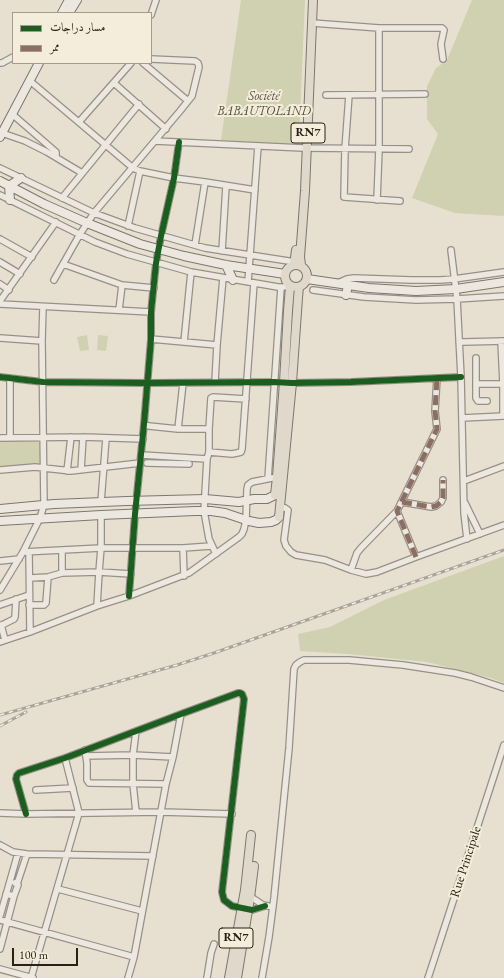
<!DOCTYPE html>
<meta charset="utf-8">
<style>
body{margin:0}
#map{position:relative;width:504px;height:978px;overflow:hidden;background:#e7e0d0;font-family:"EB Garamond",Amiri,serif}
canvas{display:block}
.legend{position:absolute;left:12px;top:12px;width:140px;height:52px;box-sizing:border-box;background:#f5eddb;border:1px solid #a49b8d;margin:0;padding:5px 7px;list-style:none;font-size:12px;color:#2a2018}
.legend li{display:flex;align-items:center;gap:8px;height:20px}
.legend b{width:20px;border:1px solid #a49b8d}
.scale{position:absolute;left:12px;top:948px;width:66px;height:18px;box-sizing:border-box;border:2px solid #2a2018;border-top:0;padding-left:5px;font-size:12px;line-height:14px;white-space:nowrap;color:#2a2018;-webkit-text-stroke:3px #f5eddb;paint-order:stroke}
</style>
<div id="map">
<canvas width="504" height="978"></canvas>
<ul class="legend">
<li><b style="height:5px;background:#1b5e20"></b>مسار دراجات</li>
<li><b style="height:5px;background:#8d6e63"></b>ممر</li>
</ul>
<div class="scale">100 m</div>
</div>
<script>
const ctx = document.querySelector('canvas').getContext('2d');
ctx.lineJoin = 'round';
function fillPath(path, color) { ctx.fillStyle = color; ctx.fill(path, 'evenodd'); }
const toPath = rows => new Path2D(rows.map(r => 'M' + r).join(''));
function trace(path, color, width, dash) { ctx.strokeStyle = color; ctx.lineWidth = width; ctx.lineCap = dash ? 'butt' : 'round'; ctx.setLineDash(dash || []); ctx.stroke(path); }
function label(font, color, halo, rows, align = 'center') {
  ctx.font = font + ' "EB Garamond",serif'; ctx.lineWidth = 4; ctx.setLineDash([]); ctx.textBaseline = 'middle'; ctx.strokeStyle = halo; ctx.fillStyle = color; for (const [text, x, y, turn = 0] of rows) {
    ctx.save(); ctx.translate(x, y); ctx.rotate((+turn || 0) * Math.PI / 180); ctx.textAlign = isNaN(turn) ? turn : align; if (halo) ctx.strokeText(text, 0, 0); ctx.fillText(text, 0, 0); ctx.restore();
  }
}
const green = toPath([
 [241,0,305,0,299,140,293,144,221,140],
 [472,0,504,0,504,215,503,216,455,213,412,198,438,134,427,119,427,86,436,68,447,60],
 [87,335,89,350,80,351,77,337],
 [98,335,108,336,106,351,97,350],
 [43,439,42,464,0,469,0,440],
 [504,556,504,683,491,678,427,662,348,654,300,651,298,634,330,627,384,600]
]);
const street = toPath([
 [151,15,156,0],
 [312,23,379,28,442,28,444,30,441,44,443,59],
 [0,63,2,63,13,57],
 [143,63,188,101],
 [30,81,133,168,140,171,174,178,205,182,255,190],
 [114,83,166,129],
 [326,95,425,94],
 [349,95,345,149,344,197,400,201],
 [12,114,56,152,56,156],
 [79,122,131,63],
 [2,133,25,141,47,152,82,173],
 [155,141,303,148,409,149],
 [0,168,94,213,135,228,205,248,295,262],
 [0,195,95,242,127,254,191,272,278,287,284,287,290,285],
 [62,198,139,104],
 [377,200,379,149,379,28],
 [128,226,140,171],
 [0,239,32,257],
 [195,245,205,182],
 [451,250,457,299,461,377,464,513,467,539],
 [222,251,226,186],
 [0,262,20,274],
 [63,264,122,285,154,288],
 [54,280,80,234,94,213,180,111,192,96,199,67,198,63,195,61,151,59],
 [248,282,258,146],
 [338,283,347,279,354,278,411,280,440,280,454,279,504,272],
 [0,284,9,290],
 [313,290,364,297,416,300,457,299,504,296],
 [0,301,56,222],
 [0,304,151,312],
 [119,310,122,285],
 [0,338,42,341],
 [151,339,217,345],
 [501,341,503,384,503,416],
 [184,342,191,272],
 [459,342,464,342,504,341],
 [476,358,476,398,478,401,487,401],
 [0,377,43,382,147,383,274,382,292,383,351,382,461,377],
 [10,378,10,438],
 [215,382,217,345,223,278],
 [476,384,504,384],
 [462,418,504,416],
 [144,424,149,426,178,429,209,429],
 [178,429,183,383],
 [0,438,83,437,143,439],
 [209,452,232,454,237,453,241,452,242,449,254,283],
 [142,455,207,459],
 [147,463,189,464],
 [0,470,35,467,71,471,140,463],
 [81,470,83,437],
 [67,471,71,437],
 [268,479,281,287],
 [464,481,504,466],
 [101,502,106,438],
 [402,502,431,507,436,506,441,502,443,498,443,480],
 [465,503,480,534],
 [281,507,285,508,288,510,284,540,286,546,291,552,296,555,325,560,351,570,366,574,377,572,416,557,504,525],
 [183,548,184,576],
 [62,550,62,573],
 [23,552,101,548,183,548,211,546],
 [29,552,30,632],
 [216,554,209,539,204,511,207,459,209,452,209,429,211,398,213,397,246,399],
 [416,557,397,511,437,429,435,411,437,378],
 [0,561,19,559],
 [351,570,357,553,361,548,397,511],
 [30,578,48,577,62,573,99,572,131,574],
 [0,590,23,552,40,518,44,505,42,341,43,307],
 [129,596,135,514,144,424,151,339,151,312,156,263,161,236,174,178,179,142],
 [0,605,29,595],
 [29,605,44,605,46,603,48,577],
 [97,606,99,572,101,548,101,515],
 [1,625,5,640],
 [0,626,14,619,15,617,16,599],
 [0,642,30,632,97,606,129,596,189,573,239,537,242,534,244,529,246,520,247,489,248,485,252,482,277,477],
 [136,731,133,755,133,784,136,812],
 [85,750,87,763,87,780,89,783,166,784],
 [86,756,133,755,173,757],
 [36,790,73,788],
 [0,813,26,814,161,812,232,814],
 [26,814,16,779,17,775,19,773,65,758,181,714,238,693,240,693,242,694,244,699,222,892,224,900,232,906,252,910,265,906],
 [0,845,13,852,27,854,153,856],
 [17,884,27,854],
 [58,889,142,911],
 [14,896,18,885,15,883],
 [248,898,254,899,263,905,273,907],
 [0,916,18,853],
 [0,920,134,957],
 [0,949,14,896,6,894],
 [0,969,33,978],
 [31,978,79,813,65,758],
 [128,978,134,957,166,784,173,757,181,714],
 [207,978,211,953,214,944],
 [262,978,269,937,274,898,289,748,294,669,296,665,300,662,304,660,349,660,403,665,455,673,471,677,504,688],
 [428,978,504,745]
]);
const secondary = toPath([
 [62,13,69,0],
 [69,13,77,0],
 [0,137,39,63],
 [0,181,44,204,87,223,140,244,184,256,226,265,285,274],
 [10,200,9,186,21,178],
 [226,265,233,280],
 [307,279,369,288,416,291,456,289,504,282],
 [346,295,348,285],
 [0,509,54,504,127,501,205,499,239,502,254,499,267,499,275,495],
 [0,521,101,515,195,511,211,511,225,513,249,521,259,523,271,522,276,520,279,517]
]);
const primary = toPath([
 '285 276a11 11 0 1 1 22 0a11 11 0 1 1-22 0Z',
 [294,265,296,250],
 [301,265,300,257,305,191,313,0],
 [275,495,277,477,284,382,288,311,290,286],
 [279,517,292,383,298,298,299,287],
 [229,978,245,890,251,835],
 [237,978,250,898,254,866]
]);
const rail = toPath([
 [0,715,177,665,214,653,504,550],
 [0,726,26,712]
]);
const quiet = toPath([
 [402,502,431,507,436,506,441,502,443,498,443,480],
 [416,557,397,511,437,429,435,411,437,378]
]);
const cycleway = toPath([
 [0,377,43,382,147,383,274,382,292,383,351,382,461,377],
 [129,596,135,514,144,424,151,339,151,312,156,263,161,236,174,178,179,142],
 [26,814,16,779,17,775,19,773,65,758,181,714,238,693,240,693,242,694,244,699,222,892,224,900,232,906,252,910,265,906]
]);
const shields = [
 [308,133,34],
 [236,938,34]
];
const shieldNames = [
 ["RN7",308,133],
 ["RN7",236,938]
];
const parkNames = [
 ["Société",264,96],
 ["BABAUTOLAND",264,111]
];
const streetNames = [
 ["Rue Principale",466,862,-72]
];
fillPath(green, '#cfd1b0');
trace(street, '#969187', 8);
trace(secondary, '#7c776e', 10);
trace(primary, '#7c776e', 10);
trace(street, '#ece8e0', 5.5);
trace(secondary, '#ece8e0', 8);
trace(primary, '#dfd8cb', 8);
trace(rail, '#a8a49d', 3);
trace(rail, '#f5eddb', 1.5, [4.5]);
trace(quiet, '#8d6e63', 5, [10, 5]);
trace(cycleway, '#1b5e20', 6);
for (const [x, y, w] of shields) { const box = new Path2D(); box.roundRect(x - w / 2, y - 10, w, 20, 3); ctx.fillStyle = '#f5eddb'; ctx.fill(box); trace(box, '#2a2018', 1); }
label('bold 12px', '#2a2018', null, shieldNames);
label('italic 13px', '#56513e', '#f5eddb', parkNames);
label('13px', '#2a2018', '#f5eddb', streetNames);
</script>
